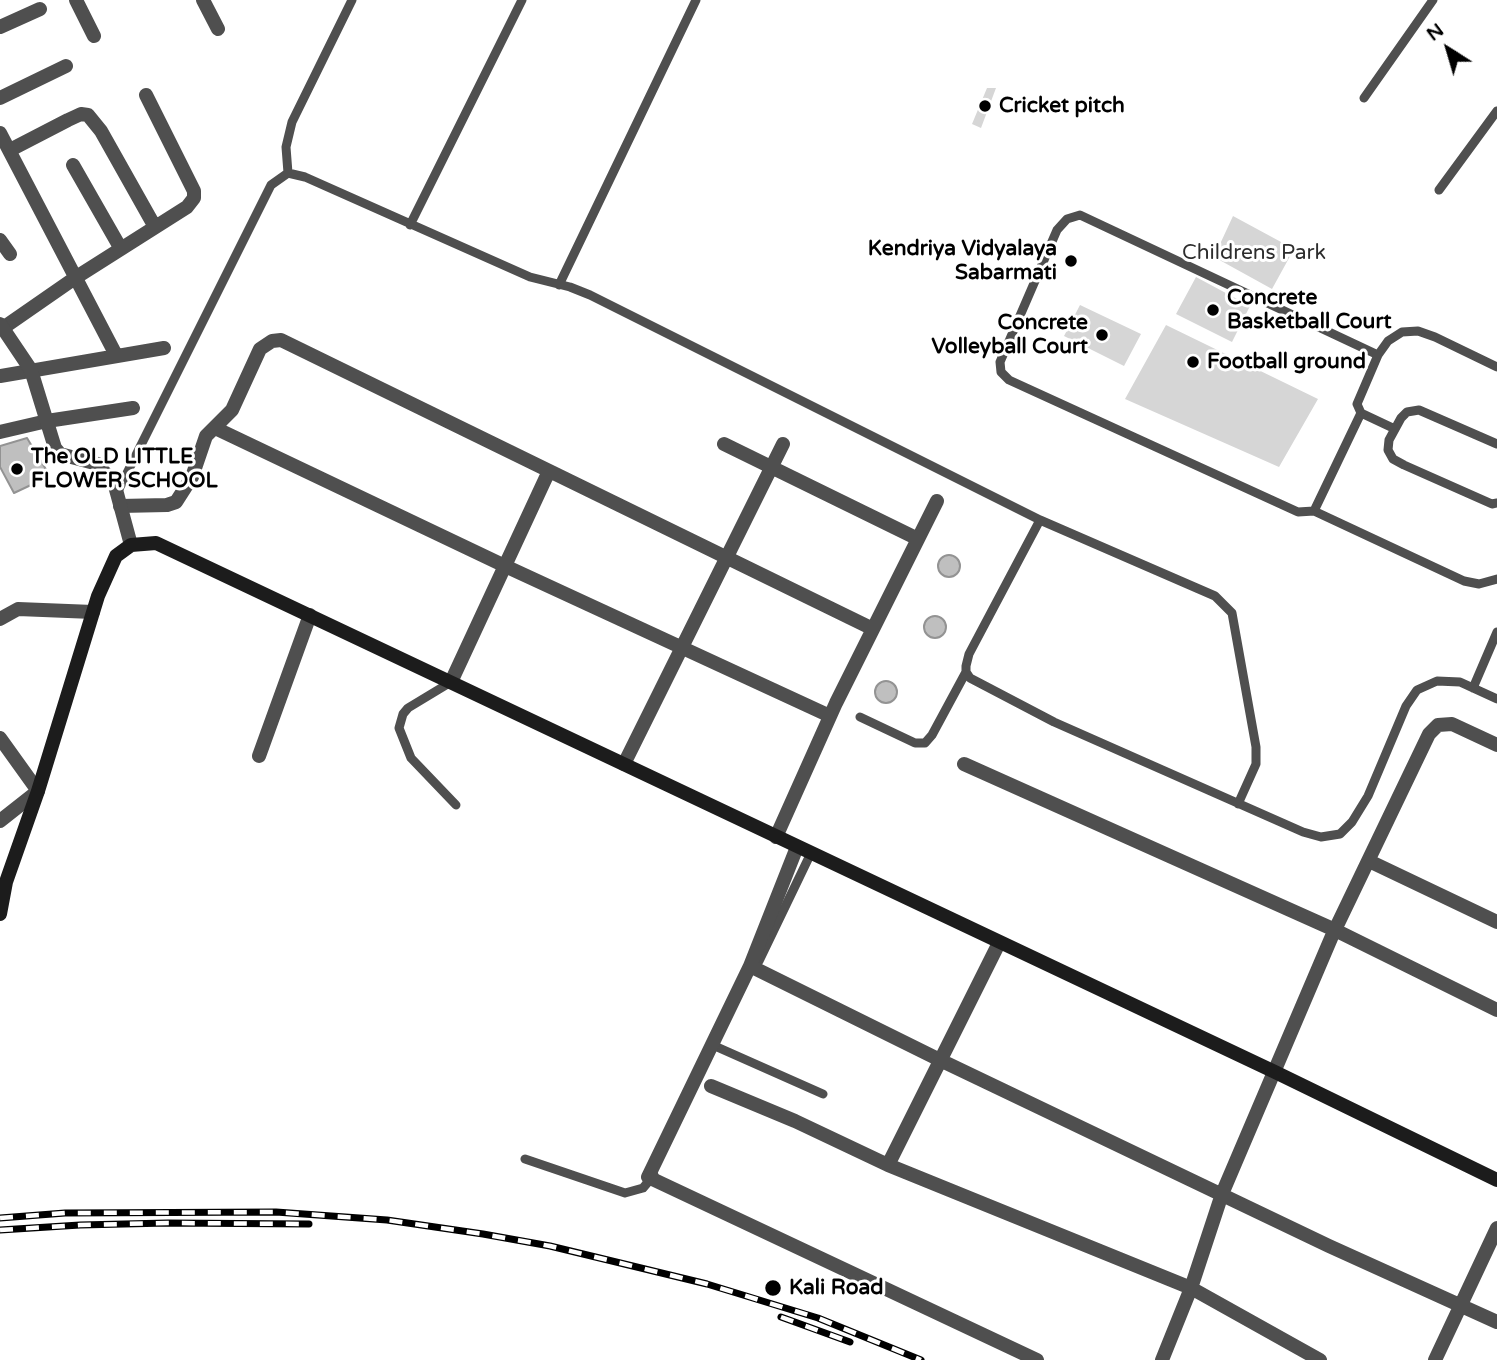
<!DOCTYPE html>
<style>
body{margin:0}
#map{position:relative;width:1497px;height:1360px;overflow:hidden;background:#fff;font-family:"Varela Round",sans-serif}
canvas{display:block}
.north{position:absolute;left:1413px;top:14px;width:70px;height:70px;-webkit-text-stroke:5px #fff;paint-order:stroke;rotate:323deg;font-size:19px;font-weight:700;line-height:28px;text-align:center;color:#000}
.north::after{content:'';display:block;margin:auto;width:24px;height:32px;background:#000;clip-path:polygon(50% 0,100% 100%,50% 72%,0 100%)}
</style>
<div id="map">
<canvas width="1497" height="1360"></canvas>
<div class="north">N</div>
</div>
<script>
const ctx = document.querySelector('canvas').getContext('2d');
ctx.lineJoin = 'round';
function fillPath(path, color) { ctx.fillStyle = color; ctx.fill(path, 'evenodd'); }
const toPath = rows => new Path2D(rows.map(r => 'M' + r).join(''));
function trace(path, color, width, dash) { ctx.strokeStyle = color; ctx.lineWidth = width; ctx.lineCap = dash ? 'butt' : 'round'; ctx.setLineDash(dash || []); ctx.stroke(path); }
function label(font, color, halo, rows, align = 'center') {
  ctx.font = font + ' "Varela Round",sans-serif'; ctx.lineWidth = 6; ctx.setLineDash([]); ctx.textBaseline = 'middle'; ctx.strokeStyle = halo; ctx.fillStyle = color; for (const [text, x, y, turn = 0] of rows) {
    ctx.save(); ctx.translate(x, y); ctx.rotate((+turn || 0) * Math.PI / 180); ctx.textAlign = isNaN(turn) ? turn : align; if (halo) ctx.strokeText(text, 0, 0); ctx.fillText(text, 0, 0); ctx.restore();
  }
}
const green = toPath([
 [987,88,996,88,981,128,972,124],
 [1233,216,1294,249,1272,289,1214,257],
 [1196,277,1250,306,1232,342,1176,314],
 [1080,305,1141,334,1124,366,1064,336],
 [1166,325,1318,399,1279,467,1125,399]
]);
const building = toPath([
 [27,438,50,476,14,493,0,467,0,446,27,438],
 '938 566a11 11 0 1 1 22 0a11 11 0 1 1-22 0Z',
 '924 627a11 11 0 1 1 22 0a11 11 0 1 1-22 0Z',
 '875 692a11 11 0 1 1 22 0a11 11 0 1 1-22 0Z'
]);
const service = toPath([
 [1364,98,1433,0],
 [288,173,286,147,292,122,352,0],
 [1439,190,1497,111],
 [410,225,522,0],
 [559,285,696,0],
 [1378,355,1388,341,1402,332,1418,331,1435,337,1497,367],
 [1361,413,1395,429],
 [1497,444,1419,410,1407,412,1401,418,1389,440,1388,450,1393,459,1404,465,1492,504,1497,503],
 [117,493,271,185,288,173,305,177,530,277,570,287,590,295,1040,520,1215,596,1232,613,1256,747,1256,764,1238,804],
 [1314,511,1361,413,1357,404,1378,355,1080,215,1067,219,1057,230,1000,362,1001,372,1009,380,1298,512,1314,511,1464,581,1479,584,1497,579],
 [1040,520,969,654,966,666,966,672,970,678,1054,722,1303,832,1321,837,1340,834,1352,822,1368,796,1406,706,1417,690,1437,681,1460,682,1497,699],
 [451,682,408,708,403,714,399,728,411,758,456,805],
 [1473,688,1497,632],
 [860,717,915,743,925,743,932,735,966,672],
 [759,961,811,853],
 [717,1047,823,1094],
 [525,1159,625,1193,643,1188,654,1175]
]);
const minor = toPath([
 [76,0,94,36],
 [203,0,218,29],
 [0,27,40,9],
 [0,98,66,66],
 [0,133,116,355],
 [10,150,68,120,81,114,88,115,101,131,155,227],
 [73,165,121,249],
 [0,240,10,254],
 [3,328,75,278,187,207,194,198,194,191,146,95],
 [0,376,164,348],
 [215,428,505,566,830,716],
 [0,432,47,421,133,408],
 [724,444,916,538],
 [120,506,167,505,176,502,192,477,206,436,232,410,260,349,272,341,281,340,871,628],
 [0,619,18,609,93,612],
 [451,682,549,471],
 [0,738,38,791,0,821],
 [259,756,310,615],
 [624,764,783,444],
 [964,764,1335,930,1497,1010],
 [776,837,836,703,937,501],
 [797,847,750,966,648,1177,1037,1360],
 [1369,861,1497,922],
 [750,966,942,1061,1329,1246,1497,1322],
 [711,1086,795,1121,888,1165,1191,1288,1320,1360],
 [888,1165,999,943],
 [1162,1360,1191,1288,1222,1194,1332,936,1429,734,1438,725,1452,724,1497,745],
 [1435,1360,1497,1228]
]);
const tertiary = toPath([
 [0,324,31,370,55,448,60,454,98,464,115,486,131,545]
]);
const secondary = toPath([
 [0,914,6,882,38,791,98,596,116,556,131,545,156,543,1275,1072,1497,1180]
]);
const rail = toPath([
 [0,1218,65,1213,276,1212,387,1220,483,1234,550,1246,707,1284,818,1318,921,1360],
 [0,1230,80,1225,168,1223,309,1224],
 [781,1317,850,1342]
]);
const markers = [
 [985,106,7,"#000"],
 [1071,261,7,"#000"],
 [1213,310,7,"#000"],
 [1102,335,7,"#000"],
 [1193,362,7,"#000"],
 [17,469,7,"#000"],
 [773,1288,9,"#000"]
];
const poiNames = [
 ["Cricket pitch",999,106],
 ["Kendriya Vidyalaya",1057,249,"right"],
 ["Sabarmati",1057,273,"right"],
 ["Concrete",1227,298],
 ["Basketball Court",1227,322],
 ["Concrete",1088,323,"right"],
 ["Volleyball Court",1088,347,"right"],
 ["Football ground",1207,362],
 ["The OLD LITTLE",31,457],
 ["FLOWER SCHOOL",31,481],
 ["Kali Road",789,1288]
];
const parkNames = [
 ["Childrens Park",1254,253]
];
fillPath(green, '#d6d6d6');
fillPath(building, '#bfbfbf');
trace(building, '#939393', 2);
trace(service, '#4f4f4f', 9);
trace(minor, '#4f4f4f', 14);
trace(tertiary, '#4f4f4f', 14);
trace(secondary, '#1c1c1c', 14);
trace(rail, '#000', 7);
trace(rail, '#fff', 4.5, [13]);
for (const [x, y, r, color] of markers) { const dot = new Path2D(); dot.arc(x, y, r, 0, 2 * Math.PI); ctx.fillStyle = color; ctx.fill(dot); trace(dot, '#fff', 2.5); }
label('bold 21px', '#000', '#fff', poiNames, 'left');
label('21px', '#2d2d2d', '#fff', parkNames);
</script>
